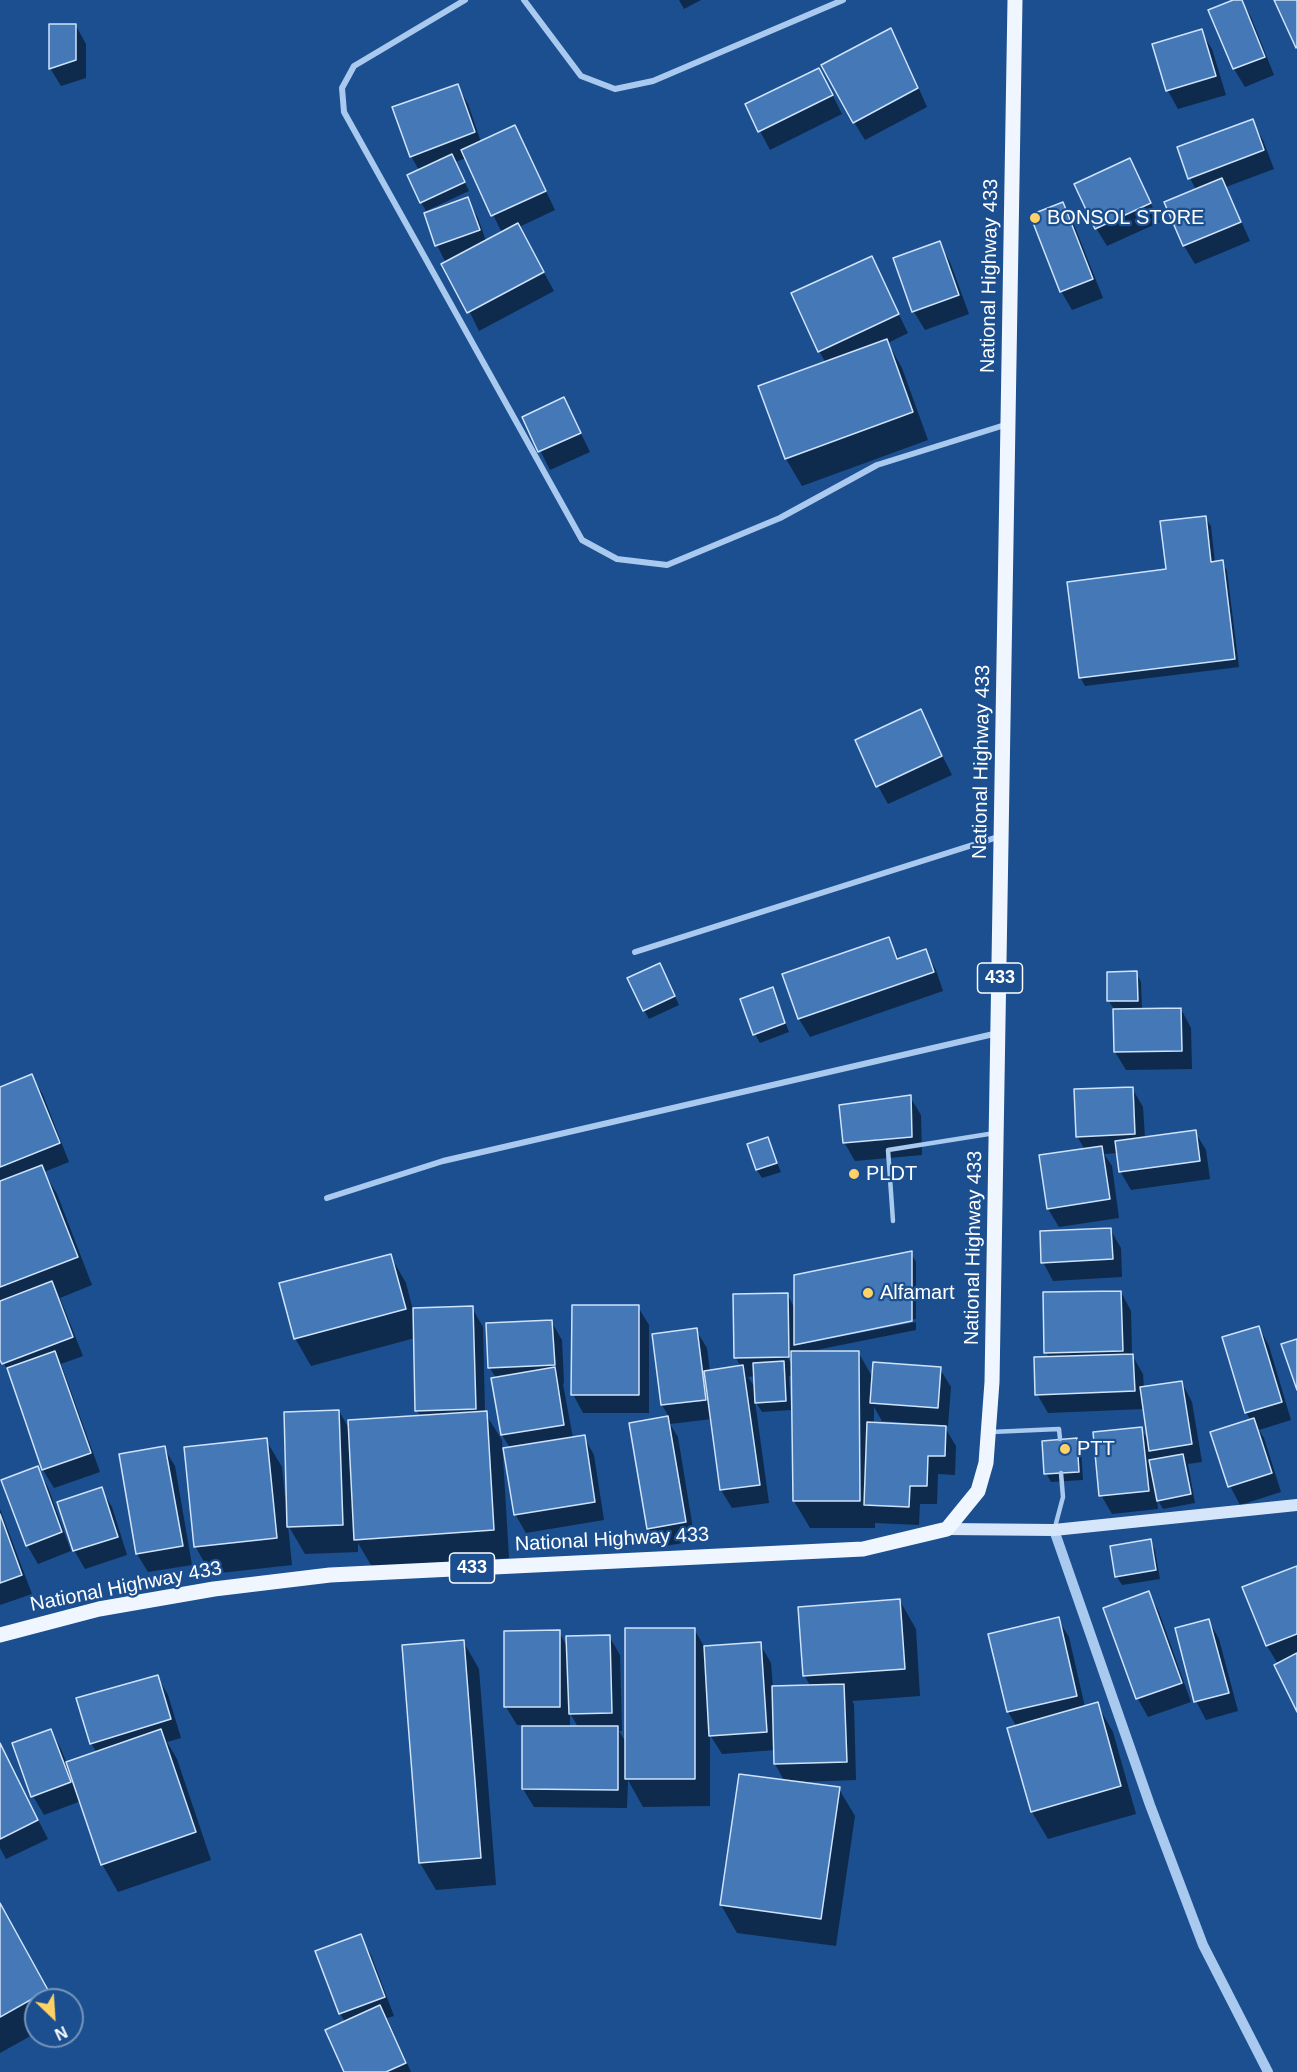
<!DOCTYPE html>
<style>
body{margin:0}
#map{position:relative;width:1297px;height:2072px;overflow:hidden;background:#1b4f8f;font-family:Helvetica,sans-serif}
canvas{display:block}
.north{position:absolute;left:24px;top:1988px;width:60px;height:60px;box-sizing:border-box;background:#1b4f8f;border:2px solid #7695bc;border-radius:50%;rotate:155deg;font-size:16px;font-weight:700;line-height:24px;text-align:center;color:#fff}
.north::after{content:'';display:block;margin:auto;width:21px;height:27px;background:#ffd166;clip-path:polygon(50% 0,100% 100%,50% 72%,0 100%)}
</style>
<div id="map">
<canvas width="1297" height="2072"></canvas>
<div class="north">N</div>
</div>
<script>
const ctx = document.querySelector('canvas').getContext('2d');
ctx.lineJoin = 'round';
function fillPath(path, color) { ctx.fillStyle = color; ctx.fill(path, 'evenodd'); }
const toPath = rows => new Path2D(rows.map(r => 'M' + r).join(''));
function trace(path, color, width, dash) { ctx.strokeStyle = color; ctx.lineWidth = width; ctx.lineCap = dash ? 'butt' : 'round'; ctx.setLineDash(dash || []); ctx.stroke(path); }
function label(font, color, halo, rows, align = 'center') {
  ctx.font = font + ' Helvetica,sans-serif'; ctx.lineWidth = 4.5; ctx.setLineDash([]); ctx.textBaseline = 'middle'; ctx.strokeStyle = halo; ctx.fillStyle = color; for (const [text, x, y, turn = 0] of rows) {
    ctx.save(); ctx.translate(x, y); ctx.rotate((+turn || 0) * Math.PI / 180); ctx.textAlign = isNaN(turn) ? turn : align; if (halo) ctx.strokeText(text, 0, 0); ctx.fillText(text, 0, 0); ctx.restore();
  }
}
const shadow = toPath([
 [679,0,701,0,684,9],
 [1237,0,1241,0,1251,17,1274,75,1245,87,1234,69,1210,11],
 [76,26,86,44,86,78,61,86,50,68],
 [890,30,901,48,927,107,865,140,854,122],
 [1201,31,1212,49,1226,95,1178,109,1168,91,1154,45],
 [457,85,468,104,481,142,515,127,555,210,519,227,554,291,479,331,437,245,467,199,478,218,486,241,502,233,466,158,455,162,469,191,426,211,421,202,419,170,411,156],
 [829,88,842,114,770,150,760,131],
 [1252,121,1263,140,1274,169,1226,187,1250,241,1195,264,1184,246,1196,190,1190,178],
 [1129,160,1160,222,1107,246,1096,228],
 [1062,203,1073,222,1103,298,1072,310,1061,291],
 [939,243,950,262,969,314,925,330,914,312,895,259],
 [871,258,908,333,888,343,902,368,928,440,802,486,786,459,760,386,826,363,819,351],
 [564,399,590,452,550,470,524,418],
 [1205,517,1211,526,1215,563,1222,562,1227,571,1239,667,1085,686,1080,677,1168,570],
 [920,711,952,775,888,804,878,786],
 [888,939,900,960,925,951,936,970,943,991,810,1037,799,1019,784,975],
 [664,973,679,1005,649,1019,644,1010],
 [1109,973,1136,973,1141,982,1142,1010,1181,1009,1191,1028,1192,1069,1126,1070,1115,1052,1115,1011,1109,1001],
 [772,989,789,1032,760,1043,755,1034],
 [32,1076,43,1095,69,1162,44,1172,57,1194,92,1285,60,1298,83,1356,61,1364,100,1472,54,1488,43,1470,12,1380,0,1355,0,1088],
 [1132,1088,1143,1107,1145,1138,1195,1132,1206,1150,1210,1179,1131,1190,1120,1171,1118,1153,1104,1154,1112,1166,1119,1218,1059,1227,1048,1209,1085,1150,1077,1136],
 [910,1097,921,1115,922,1155,855,1161,844,1142],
 [767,1139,781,1172,762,1178,757,1170],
 [1110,1229,1121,1248,1122,1277,1053,1281,1043,1262],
 [911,1253,916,1262,916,1319,798,1342,798,1345,916,1322,916,1330,811,1351,811,1352,858,1352,873,1378,940,1369,951,1387,948,1426,944,1426,956,1446,955,1475,938,1474,937,1504,920,1504,919,1525,875,1523,875,1528,810,1528,794,1501,793,1376,789,1376,791,1410,762,1412,755,1401,769,1503,732,1508,721,1490,712,1419,670,1424,678,1437,695,1541,659,1547,649,1529,631,1424,669,1417,662,1405,696,1330,707,1348,710,1371,741,1367,736,1358,734,1295,787,1294,795,1309],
 [786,1350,793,1361,793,1367,784,1351],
 [755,1376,756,1389,748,1377],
 [874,1407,882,1421,908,1423,908,1426,874,1424],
 [390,1255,406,1283,413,1310,472,1308,483,1327,485,1413,502,1440,509,1558,372,1567,358,1543,358,1552,305,1554,288,1525,292,1565,211,1574,195,1546,266,1440,282,1467,285,1497,288,1497,339,1411,350,1430,420,1417,417,1410,415,1338,311,1366,295,1338],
 [1121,1292,1131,1311,1132,1355,1143,1374,1144,1388,1182,1383,1192,1402,1202,1462,1188,1464,1195,1503,1163,1509,1157,1499,1158,1509,1112,1514,1101,1495,1141,1429,1149,1442,1144,1409,1048,1413,1037,1394,1049,1358,1046,1352],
 [638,1307,649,1325,649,1413,583,1413,573,1394],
 [551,1321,562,1340,564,1383,563,1384,573,1438,584,1437,594,1455,604,1520,526,1533,515,1514,510,1448,502,1435,496,1378,490,1368],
 [1259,1327,1269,1346,1291,1420,1259,1430,1264,1438,1281,1492,1240,1505,1230,1486,1212,1433,1251,1421,1246,1412],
 [1076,1440,1081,1449,1083,1480,1051,1482,1046,1473],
 [164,1448,175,1466,192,1565,148,1572,137,1554],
 [37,1468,48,1487,71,1551,38,1564,27,1545],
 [101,1489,112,1507,127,1555,85,1569,74,1550],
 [0,1509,32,1594,0,1605],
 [1150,1541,1155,1550,1160,1579,1122,1585,1117,1577],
 [1297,1567,1297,1708,1278,1664,1267,1646,1244,1588],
 [1149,1593,1159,1612,1191,1702,1148,1717,1138,1699,1105,1609],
 [900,1601,916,1629,920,1696,852,1701,854,1704,856,1780,803,1782,803,1784,839,1789,855,1816,836,1946,737,1933,721,1905,785,1782,775,1764,775,1750,722,1754,710,1735,710,1806,643,1807,628,1780,627,1808,534,1807,523,1789,524,1725,517,1725,506,1707,559,1632,568,1648,609,1636,620,1655,622,1731,619,1731,627,1744,694,1629,705,1648,760,1644,771,1663,773,1688,811,1687,804,1675],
 [570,1713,578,1727,570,1727],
 [1058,1619,1069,1637,1085,1707,1097,1704,1113,1732,1136,1814,1048,1839,1032,1812,1009,1729,1017,1727,1008,1712],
 [1209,1621,1219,1639,1238,1711,1206,1720,1196,1701],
 [463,1641,479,1669,496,1885,436,1890,420,1863],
 [157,1676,168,1695,181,1738,167,1742,177,1759,211,1860,118,1892,102,1864,81,1801,44,1815,33,1796,51,1730,61,1749,67,1764,97,1753,91,1743],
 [0,1746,48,1839,6,1859,0,1848],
 [0,1906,52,2000,36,2000,36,2033,0,2053],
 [360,1936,371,1955,394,2016,387,2018,411,2072,345,2072,345,2022,340,2013]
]);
const building = toPath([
 [1233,0,1242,0,1265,57,1233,69,1208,10,1233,0],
 [1274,0,1297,0,1297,47,1296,48,1274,0],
 [49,24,76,24,76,60,49,69,49,24],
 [891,28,918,88,853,123,821,65,891,28],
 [1202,29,1216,76,1166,91,1152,44,1202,29],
 [819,68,833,95,758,132,745,104,819,68],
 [458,84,475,132,410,157,392,107,458,84],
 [1253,119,1264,150,1188,179,1177,147,1253,119],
 [515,125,546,191,491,216,461,150,515,125],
 [452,154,465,182,420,203,407,175,452,154],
 [1130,158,1151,203,1095,229,1074,184,1130,158],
 [1222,178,1241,222,1183,246,1164,202,1222,178],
 [468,197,480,230,435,246,424,213,468,197],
 [1063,202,1093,279,1060,292,1030,215,1063,202],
 [518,223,544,272,467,313,441,264,518,223],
 [940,241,959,295,912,312,893,258,940,241],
 [872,256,899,314,818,352,791,293,872,256],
 [887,339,913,412,785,459,758,386,887,339],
 [564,397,581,433,538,452,522,417,564,397],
 [1206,516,1211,562,1223,560,1235,659,1079,678,1067,582,1166,569,1160,521,1206,516],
 [921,709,942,756,876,787,855,740,921,709],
 [889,937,897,959,926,949,934,972,798,1019,782,974,889,937],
 [660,963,675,996,643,1011,627,978,660,963],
 [1137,971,1138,1001,1107,1001,1107,972,1137,971],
 [773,987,785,1023,753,1035,740,999,773,987],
 [1181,1008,1182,1051,1114,1052,1113,1009,1181,1008],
 [32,1074,60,1143,0,1167,0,1087,32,1074],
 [1133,1087,1135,1134,1076,1137,1074,1089,1133,1087],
 [911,1095,912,1137,843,1143,839,1105,911,1095],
 [1196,1130,1200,1161,1119,1172,1115,1141,1196,1130],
 [768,1137,777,1163,756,1170,747,1144,768,1137],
 [1102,1146,1110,1199,1047,1209,1039,1155,1102,1146],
 [42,1165,78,1257,0,1287,0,1181,42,1165],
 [1111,1228,1113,1259,1041,1263,1040,1231,1111,1228],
 [912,1251,912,1321,794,1345,794,1275,912,1251],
 [391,1254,406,1309,294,1339,279,1283,391,1254],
 [52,1281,73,1337,2,1364,0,1360,0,1301,52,1281],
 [1121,1291,1123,1351,1044,1353,1043,1292,1121,1291],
 [788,1293,789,1357,734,1358,733,1294,788,1293],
 [572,1305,639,1305,639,1395,571,1395,572,1305],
 [473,1306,476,1409,415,1411,413,1308,473,1306],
 [552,1320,555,1365,488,1368,486,1323,552,1320],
 [1259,1326,1282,1402,1245,1413,1222,1337,1259,1326],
 [697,1328,706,1400,661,1405,652,1334,697,1328],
 [1297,1339,1297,1390,1281,1344,1297,1339],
 [55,1351,91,1453,42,1470,7,1368,55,1351],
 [791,1351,859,1351,860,1501,793,1501,791,1351],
 [1133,1354,1135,1391,1035,1395,1034,1357,1133,1354],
 [784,1361,786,1401,755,1403,753,1363,784,1361],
 [873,1362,941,1367,938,1408,870,1403,873,1362],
 [743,1365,760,1485,720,1490,704,1371,743,1365],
 [555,1367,564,1425,501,1435,491,1378,555,1367],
 [1182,1381,1192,1444,1149,1451,1140,1387,1182,1381],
 [339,1410,343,1525,287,1527,284,1412,339,1410],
 [487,1411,494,1530,354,1540,348,1420,487,1411],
 [668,1416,686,1522,647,1529,629,1423,668,1416],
 [1254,1418,1272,1473,1228,1487,1210,1432,1254,1418],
 [867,1422,946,1426,945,1456,928,1456,927,1486,910,1486,909,1507,864,1505,867,1422],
 [1142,1427,1149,1491,1099,1496,1093,1432,1142,1427],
 [585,1435,595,1502,514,1515,503,1448,585,1435],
 [267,1438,277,1538,194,1547,184,1447,267,1438],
 [1077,1438,1079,1472,1044,1474,1042,1441,1077,1438],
 [165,1446,183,1546,136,1554,119,1454,165,1446],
 [1183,1454,1191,1494,1157,1501,1149,1460,1183,1454],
 [38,1466,62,1532,26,1546,1,1480,38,1466],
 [102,1487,118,1537,73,1551,57,1502,102,1487],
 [0,1514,22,1575,0,1583,0,1514],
 [1151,1539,1156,1570,1115,1577,1110,1546,1151,1539],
 [1297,1566,1297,1634,1266,1646,1242,1587,1297,1566],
 [1149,1591,1182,1683,1136,1699,1103,1608,1149,1591],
 [900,1599,905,1669,803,1676,798,1607,900,1599],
 [1059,1617,1077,1696,1007,1712,988,1634,1059,1617],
 [1209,1619,1229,1693,1194,1702,1175,1628,1209,1619],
 [625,1628,695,1628,695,1779,625,1779,625,1628],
 [560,1630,560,1707,504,1707,504,1631,560,1630],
 [610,1635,612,1713,569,1714,566,1636,610,1635],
 [464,1640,481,1858,419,1863,402,1645,464,1640],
 [761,1642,767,1732,709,1736,704,1646,761,1642],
 [1297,1653,1297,1712,1274,1665,1297,1653],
 [158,1675,171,1719,90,1744,76,1698,158,1675],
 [844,1684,847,1762,774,1764,772,1686,844,1684],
 [1098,1702,1121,1786,1031,1812,1007,1728,1098,1702],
 [522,1726,618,1726,618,1790,522,1789,522,1726],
 [51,1729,71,1782,31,1797,12,1743,51,1729],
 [161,1729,196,1832,101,1865,66,1762,161,1729],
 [0,1743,38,1820,0,1839,0,1743],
 [739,1774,840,1787,821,1919,720,1905,739,1774],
 [0,1903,48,1990,0,2017,0,1903],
 [361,1934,385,1997,339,2014,315,1951,361,1934],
 [380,2005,406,2063,386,2072,344,2072,325,2030,380,2005]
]);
const service = toPath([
 [893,1221,888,1150,995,1133],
 [991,1432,1059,1429,1060,1439],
 [1055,1527,1063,1497,1061,1473]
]);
const minor = toPath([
 [465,0,354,66,342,88,344,112,582,540,617,559,667,565,780,518,877,465,1008,424],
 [524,0,581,76,615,89,653,81,843,0],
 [635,952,1001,836],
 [327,1198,443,1161,998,1033]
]);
const tertiary = toPath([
 [1054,1530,1150,1805,1203,1945,1268,2072]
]);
const secondary = toPath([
 [947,1529,1054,1530,1297,1505]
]);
const primary = toPath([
 [0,1635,99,1609,214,1589,330,1575,863,1549,947,1529,978,1491,986,1463,992,1382,1015,0]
]);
const markers = [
 [1035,218,6,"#ffd166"],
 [854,1174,6,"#ffd166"],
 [868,1293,6,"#ffd166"],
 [1065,1449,6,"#ffd166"]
];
const shields = [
 [1000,978,45],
 [472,1568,45]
];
const shieldNames = [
 ["433",1000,978],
 ["433",472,1568]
];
const poiNames = [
 ["BONSOL STORE",1047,218],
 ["PLDT",866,1174],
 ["Alfamart",880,1293],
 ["PTT",1077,1449]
];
const streetNames = [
 ["National Highway 433",990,276,-89],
 ["National Highway 433",982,762,-89],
 ["National Highway 433",974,1248,-89],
 ["National Highway 433",612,1540,-3],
 ["National Highway 433",126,1587,-11]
];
fillPath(shadow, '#0007');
fillPath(building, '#4478b7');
trace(building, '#cfe3fa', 1.5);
trace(service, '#a9c9ee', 4.5);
trace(minor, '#a9c9ee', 6);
trace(tertiary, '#a9c9ee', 10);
trace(secondary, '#d6e6fa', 12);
trace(primary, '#f0f6ff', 15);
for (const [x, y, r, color] of markers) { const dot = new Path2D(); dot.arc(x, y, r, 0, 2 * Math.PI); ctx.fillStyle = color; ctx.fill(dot); trace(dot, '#1b4f8f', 2); }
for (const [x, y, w] of shields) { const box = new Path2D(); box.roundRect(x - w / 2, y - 15, w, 30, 4.5); ctx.fillStyle = '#1b4f8f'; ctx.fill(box); trace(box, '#fff', 1.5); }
label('bold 18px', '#fff', null, shieldNames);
label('20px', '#fff', '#1b4f8f', poiNames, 'left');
label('20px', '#fff', '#1b4f8f', streetNames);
</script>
